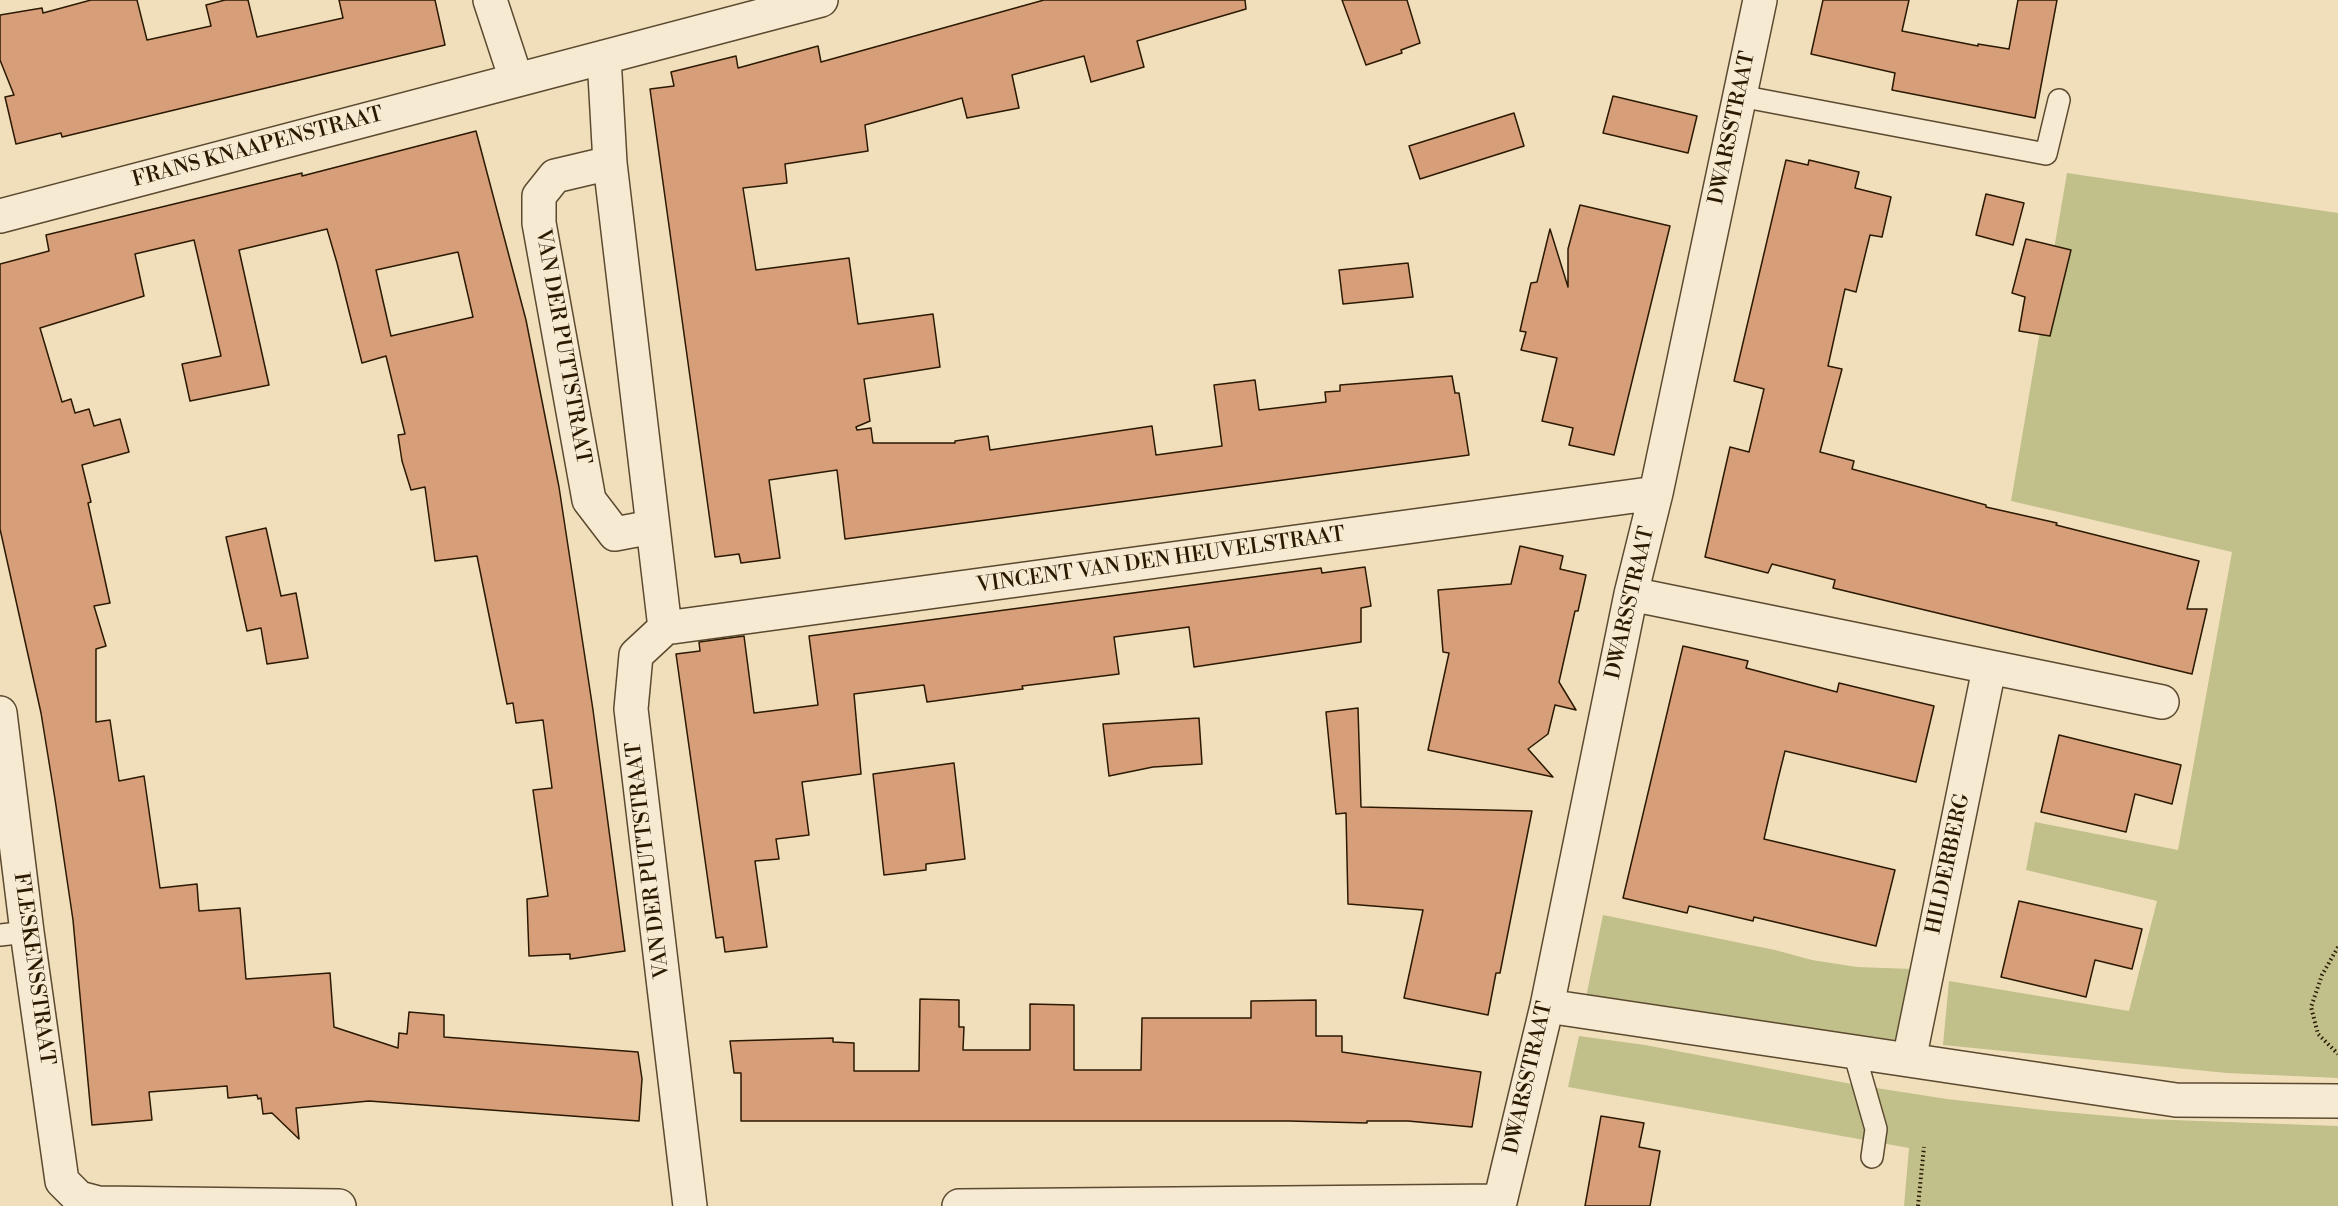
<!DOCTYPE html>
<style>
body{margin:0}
canvas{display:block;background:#f1dfbb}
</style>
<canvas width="2338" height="1206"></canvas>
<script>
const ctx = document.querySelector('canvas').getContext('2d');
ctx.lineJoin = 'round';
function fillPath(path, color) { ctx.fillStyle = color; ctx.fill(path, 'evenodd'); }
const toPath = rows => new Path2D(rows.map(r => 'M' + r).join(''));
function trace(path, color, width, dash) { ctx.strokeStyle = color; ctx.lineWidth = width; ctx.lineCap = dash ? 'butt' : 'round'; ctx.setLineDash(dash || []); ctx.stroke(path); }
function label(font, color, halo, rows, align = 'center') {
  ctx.font = font + ' "Libre Bodoni",serif'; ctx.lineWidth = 6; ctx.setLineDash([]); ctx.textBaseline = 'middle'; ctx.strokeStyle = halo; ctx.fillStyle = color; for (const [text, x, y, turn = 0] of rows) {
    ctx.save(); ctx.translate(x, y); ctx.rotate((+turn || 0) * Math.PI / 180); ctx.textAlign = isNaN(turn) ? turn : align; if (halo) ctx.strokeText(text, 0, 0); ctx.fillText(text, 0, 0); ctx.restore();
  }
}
const green = toPath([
 [2067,173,2338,213,2338,1078,2227,1073,1943,1045,1949,981,2129,1011,2157,901,2026,870,2035,822,2178,850,2232,552,2011,501],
 [1603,915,1775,950,1812,960,1857,967,1912,969,1897,1040,1799,1030,1585,1002],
 [1579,1036,1645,1045,1857,1085,1947,1099,2052,1111,2145,1119,2338,1126,2338,1206,1904,1206,1909,1148,1568,1087]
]);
const building = toPath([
 [91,0,137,0,147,40,211,26,206,5,225,0,248,0,257,37,343,18,339,0,435,0,445,45,62,137,61,133,16,144,5,97,14,95,0,60,0,15,42,8,43,13,91,0],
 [1044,0,1245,0,1246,9,1137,41,1144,67,1091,82,1084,56,1012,75,1019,108,967,118,962,98,865,125,868,151,785,164,787,183,743,188,756,270,849,258,858,324,933,314,940,367,864,379,870,421,856,427,857,430,871,428,873,443,955,443,955,441,988,436,990,450,1152,426,1156,455,1222,446,1214,385,1255,380,1259,410,1326,402,1325,392,1340,391,1340,385,1452,376,1455,393,1459,393,1469,455,845,539,837,470,769,480,780,558,741,563,739,554,715,557,650,89,674,86,671,72,736,56,738,68,818,46,821,62,1044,0],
 [1342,0,1407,0,1420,43,1401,50,1402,53,1366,65,1342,0],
 [1823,0,1909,0,1902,31,1978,46,1978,44,2009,49,2018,0,2057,0,2035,118,1892,90,1895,73,1811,54,1823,0],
 [1613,96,1697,116,1688,153,1603,133,1613,96],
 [1514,113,1524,146,1420,179,1409,146,1514,113],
 [476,131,526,320,559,487,593,710,625,951,570,959,570,954,529,956,527,899,548,896,533,790,552,788,543,720,516,723,513,703,507,704,477,556,435,561,425,487,411,490,402,461,398,435,405,434,386,356,362,363,337,263,327,229,239,250,269,385,190,401,182,364,221,356,194,240,135,254,144,296,40,328,62,402,71,399,75,413,89,409,94,426,120,419,129,452,82,465,91,502,88,503,110,603,94,606,106,646,96,649,96,722,110,720,119,781,144,776,160,888,197,884,199,911,240,908,246,979,330,973,334,1027,398,1048,399,1033,407,1034,409,1012,444,1015,444,1037,638,1052,642,1079,639,1121,369,1101,296,1108,299,1139,272,1113,263,1114,261,1098,258,1099,257,1095,228,1098,227,1086,149,1092,152,1120,92,1125,73,920,55,799,41,713,0,529,0,264,49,251,46,235,302,173,302,176,476,131],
 [458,252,473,317,391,336,376,270,458,252],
 [1786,160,1808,165,1809,160,1859,172,1855,188,1891,197,1882,237,1870,235,1856,292,1845,289,1828,366,1842,369,1820,452,1854,461,1852,469,1986,505,1986,507,2057,523,2056,525,2199,561,2187,609,2207,609,2192,674,1833,588,1835,580,1772,564,1768,573,1705,557,1730,447,1749,452,1764,389,1734,381,1786,160],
 [1986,194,2024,203,2013,245,1976,235,1986,194],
 [1580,205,1670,226,1614,455,1569,445,1573,428,1542,421,1557,358,1521,350,1526,332,1520,331,1531,283,1537,282,1550,229,1568,287,1568,249,1580,205],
 [2026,239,2071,250,2050,336,2019,331,2025,297,2012,293,2026,239],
 [1408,263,1413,297,1343,304,1339,270,1408,263],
 [266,528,281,596,296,593,308,658,267,664,261,628,247,631,226,537,266,528],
 [1520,546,1563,556,1560,569,1586,575,1578,611,1575,611,1559,682,1576,710,1555,705,1548,734,1528,749,1553,777,1428,750,1449,653,1443,652,1438,590,1511,584,1520,546],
 [1365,567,1371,606,1361,608,1361,642,1194,667,1189,627,1114,637,1119,674,1022,686,1023,689,927,702,924,685,854,694,861,774,802,782,809,835,776,839,779,859,755,861,767,947,725,952,723,937,716,938,676,654,700,651,699,642,744,636,754,713,818,705,809,636,1321,568,1322,573,1365,567],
 [1683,646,1748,661,1746,668,1837,692,1839,683,1934,706,1916,782,1785,751,1777,783,1764,839,1895,870,1876,946,1754,917,1753,921,1689,906,1687,913,1623,898,1683,646],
 [1358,708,1361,807,1532,811,1500,973,1496,973,1488,1015,1404,998,1423,910,1348,904,1346,813,1336,814,1326,712,1358,708],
 [1199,718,1202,764,1153,767,1109,776,1103,724,1199,718],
 [2059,735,2181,765,2172,804,2135,794,2126,832,2041,812,2059,735],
 [954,763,965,859,926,864,926,870,884,875,873,774,954,763],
 [2019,901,2142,929,2132,969,2095,960,2086,997,2001,977,2019,901],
 [920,999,959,1000,959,1027,964,1027,963,1050,1030,1050,1030,1004,1074,1005,1074,1070,1141,1070,1142,1018,1251,1018,1251,1001,1316,1000,1316,1036,1342,1036,1342,1052,1481,1072,1472,1127,1408,1121,1367,1121,1367,1123,1289,1121,741,1121,741,1073,734,1073,730,1041,833,1038,833,1042,854,1043,854,1071,919,1071,920,999],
 [1601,1116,1644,1123,1639,1147,1660,1151,1650,1206,1585,1206,1601,1116]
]);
const path = toPath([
 [2338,947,2322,975,2311,1007,2318,1034,2338,1054],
 [1918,1206,1924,1147]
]);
const service = toPath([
 [1740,96,2046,154,2059,100],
 [0,935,27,932],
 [1854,1052,1876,1129,1872,1157]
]);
const minor = toPath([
 [490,0,516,79],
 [604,57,610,163,665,628,636,655,631,709,690,1206],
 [610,163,555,176,539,196,539,223,589,500,615,534,652,527],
 [0,216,821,0],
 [1631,594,2162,702],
 [665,628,1656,493],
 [0,713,27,932,62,1181,79,1198,98,1203],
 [1547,1006,2176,1100,2338,1101],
 [1909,1060,1989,669],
 [98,1206,98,1203,339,1206],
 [959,1206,1500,1201],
 [1499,1206,1547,1006,1631,594,1656,493,1760,0]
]);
const streetNames = [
 ["DWARSSTRAAT",1733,128,-78],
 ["FRANS KNAAPENSTRAAT",258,148,-15],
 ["VAN DER PUTTSTRAAT",562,347,80],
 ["VINCENT VAN DEN HEUVELSTRAAT",1161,561,-8],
 ["DWARSSTRAAT",1631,603,-77],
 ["VAN DER PUTTSTRAAT",649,860,-97],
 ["HILDERBERG",1949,864,-78],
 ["FLESKENSSTRAAT",33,969,82],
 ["DWARSSTRAAT",1529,1078,-77]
];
fillPath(green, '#c1c08b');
fillPath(building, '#d79f79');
trace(building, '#2b1902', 1.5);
trace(service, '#5c4a30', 24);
trace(minor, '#5c4a30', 36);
trace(path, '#2b1902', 4, [1.5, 3]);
trace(service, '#f6ead3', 21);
trace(minor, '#f6ead3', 33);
label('21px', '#2b1902', '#f6ead3', streetNames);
</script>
